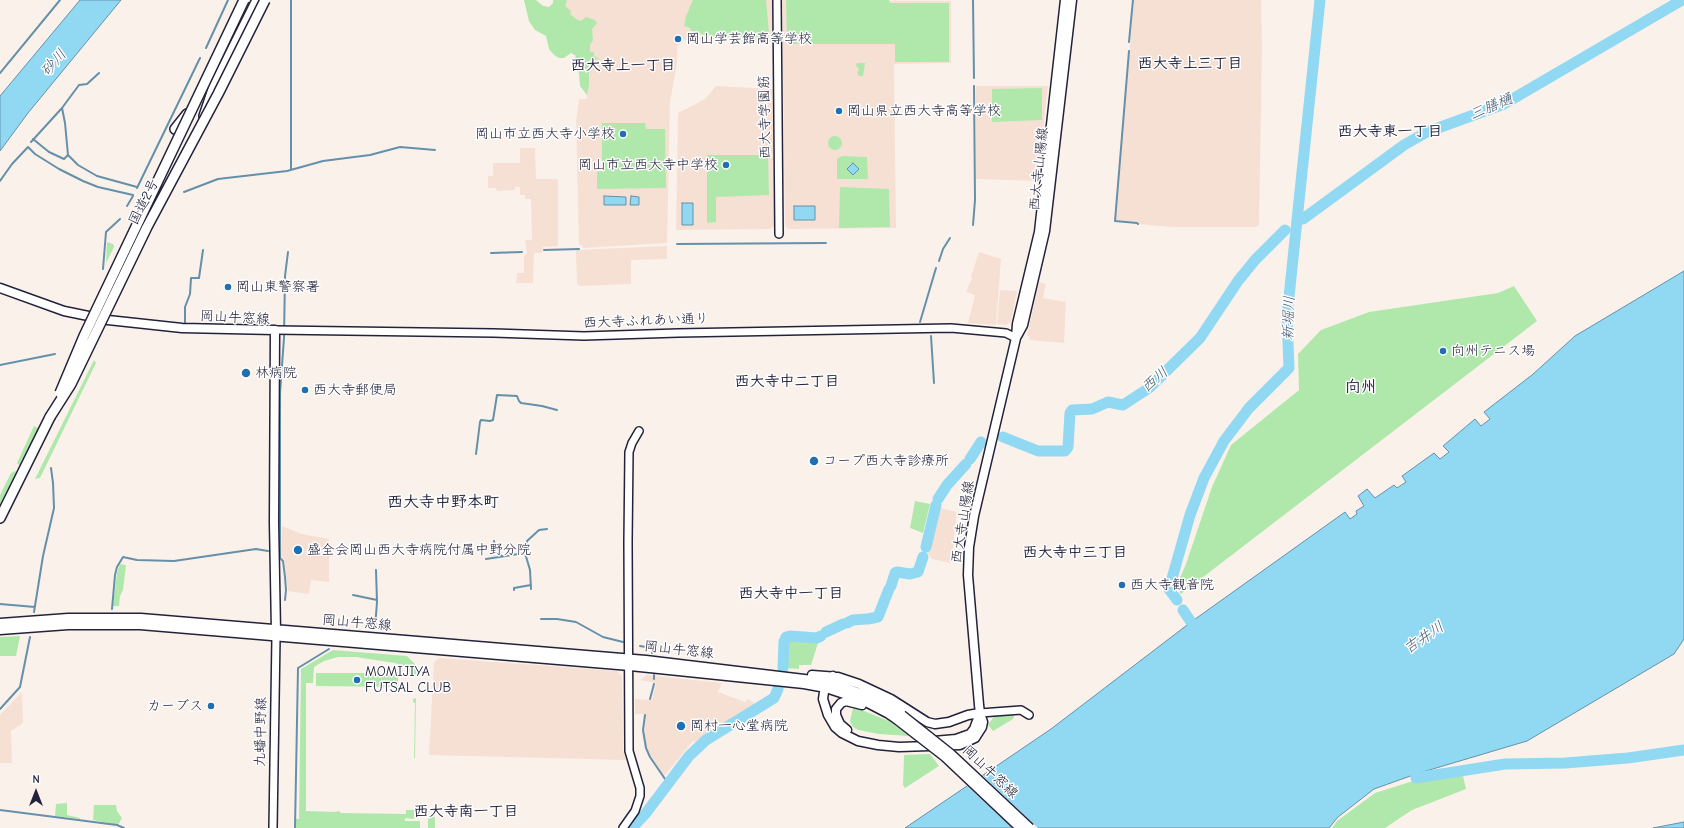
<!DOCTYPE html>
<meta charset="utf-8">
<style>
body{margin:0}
#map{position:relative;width:1684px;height:828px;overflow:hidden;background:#fbf1eb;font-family:"Comic Neue",sans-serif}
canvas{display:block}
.north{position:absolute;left:16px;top:772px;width:40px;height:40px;-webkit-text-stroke:3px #fff;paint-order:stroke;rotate:0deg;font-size:11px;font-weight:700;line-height:16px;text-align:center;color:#22223b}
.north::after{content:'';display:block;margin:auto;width:14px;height:18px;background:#22223b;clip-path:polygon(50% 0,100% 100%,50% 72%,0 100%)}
</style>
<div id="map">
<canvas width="1684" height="828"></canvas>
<div class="north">N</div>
</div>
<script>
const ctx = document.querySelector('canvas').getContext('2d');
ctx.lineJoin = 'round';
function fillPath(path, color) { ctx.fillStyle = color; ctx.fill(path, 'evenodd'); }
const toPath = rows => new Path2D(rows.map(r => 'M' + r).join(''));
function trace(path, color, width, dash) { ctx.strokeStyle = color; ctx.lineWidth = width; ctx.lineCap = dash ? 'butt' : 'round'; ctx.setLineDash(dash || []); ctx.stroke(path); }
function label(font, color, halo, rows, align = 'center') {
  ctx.font = font + ' "Comic Neue","Klee One",sans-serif'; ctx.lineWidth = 3; ctx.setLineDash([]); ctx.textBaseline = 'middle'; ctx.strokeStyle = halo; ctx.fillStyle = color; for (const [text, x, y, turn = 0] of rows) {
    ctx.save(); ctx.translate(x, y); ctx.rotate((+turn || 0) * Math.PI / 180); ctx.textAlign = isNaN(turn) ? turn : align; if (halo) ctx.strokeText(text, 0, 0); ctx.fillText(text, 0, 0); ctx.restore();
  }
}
const built = toPath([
 [563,0,773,0,773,40,770,42,684,40,677,47,677,63,670,102,667,243,583,248,582,245,579,245,576,121,579,99,587,99,586,87,564,8],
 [782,0,951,1,951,63,894,64,896,228,788,229,785,226],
 [1134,0,1261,0,1262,49,1259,225,1256,227,1173,227,1138,224,1138,222,1115,220],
 [716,86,773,89,775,225,770,229,676,230,678,113,705,99],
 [976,86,1048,86,1037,181,976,179],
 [520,148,535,148,536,179,558,179,558,246,543,247,542,253,534,253,533,283,516,283,517,273,524,273,524,256,527,253,525,240,532,240,531,199,525,199,525,195,520,195,520,187,515,187,515,190,497,191,496,188,488,188,488,176,493,176,493,163,520,163],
 [667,246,667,259,631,260,631,284,580,286,577,284,576,250],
 [979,252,1001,259,996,325,968,323,975,295,966,292,972,278,971,276],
 [1039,282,1046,284,1043,298,1066,302,1064,343,1029,340,1030,336,1027,336],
 [1000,290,1017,291,1011,322,1006,325,997,324],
 [937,507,957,512,951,563,932,559,927,552],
 [282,526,302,534,329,539,329,582,311,580,309,594,288,591,284,559,281,556],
 [439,658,617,671,622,676,623,750,626,760,429,755,434,662],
 [647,675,722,683,718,692,745,702,748,699,756,704,695,742,693,741,664,776,651,756,646,745,644,735,646,714,635,714,635,699,652,700,656,683,640,680],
 [22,692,23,723,11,731,12,763,0,763,0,715]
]);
const green = toPath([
 [524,0,536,0,543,6,549,7,553,3,553,0,567,0,565,6,571,11,570,14,576,19,581,21,586,17,595,20,597,23,592,29,593,40,590,45,590,52,594,52,594,56,600,59,589,60,589,85,587,95,580,86,579,73,573,68,572,64,576,56,571,53,564,58,559,58,554,55,549,49,546,36,535,30,529,21],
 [693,0,766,0,769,33,766,37,709,36,692,32,690,28,684,26,686,16],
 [786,0,889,0,890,3,949,3,949,62,895,62,895,44,796,44,787,43],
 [857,63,865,63,863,76,859,76,857,73,859,70,856,65],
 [1042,88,1042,120,992,122,992,89],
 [602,123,645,123,646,129,665,129,666,188,597,189,597,172,602,171],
 '828 143a7 7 0 1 1 14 0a7 7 0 1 1-14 0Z',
 [707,155,768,155,769,195,716,197,716,222,707,223],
 [843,156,867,157,868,179,837,179,837,160,838,158],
 [840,187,889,189,890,227,839,228],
 [107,242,113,244,114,247,106,263],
 [1514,286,1537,321,1181,594,1176,587,1186,564,1212,487,1231,445,1299,390,1298,354,1321,330,1369,312,1498,293],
 [94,360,96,363,40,478,35,479],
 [34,426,40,429,21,467,17,463],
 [15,471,18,473,0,510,0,495,11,473],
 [915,501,930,504,923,533,910,528],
 [120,564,126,565,123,590,120,596,119,606,113,606,117,573],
 [20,636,16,656,0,656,0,637],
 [787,640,819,640,811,665,799,665,799,669,785,668],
 [333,650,407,656,417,666,417,676,412,677,406,668,395,663,356,657,338,657,324,661,314,667,313,683,306,683,306,811,334,812,340,811,340,813,406,814,406,810,414,810,414,819,405,818,405,821,420,821,420,828,295,828,295,819,299,819,301,669],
 [316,673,398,673,398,687,316,686],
 [416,698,415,758,414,758,415,703,413,702,413,699],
 [853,708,859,709,889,721,909,736,879,734,858,730,853,727,850,721],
 [1013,714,1014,716,1013,719,993,731,988,725,995,715],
 [930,754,939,766,905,788,903,785,904,755],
 [1463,776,1466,789,1412,810,1385,828,1332,828,1337,821,1375,793,1413,781],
 [67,803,67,815,80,818,80,819,55,816,56,804],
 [94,805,116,805,117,811,122,818,118,825,93,820],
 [428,817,435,817,435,828,428,828]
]);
const water = toPath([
 [80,0,121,0,28,113,0,151,0,96,80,0],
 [853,163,859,169,853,175,847,169,853,163],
 [604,196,626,197,626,205,604,205,604,196],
 [631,196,639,197,639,205,630,205,631,196],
 [682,203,693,203,693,225,682,225,682,203],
 [794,206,815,206,815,220,794,220,794,206],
 [1684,271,1684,639,1674,654,1527,741,1416,774,1374,789,1338,817,1329,828,905,828,1051,729,1191,622,1345,512,1350,519,1357,514,1356,511,1364,506,1358,496,1367,489,1375,498,1394,485,1397,488,1406,482,1402,476,1434,453,1440,459,1449,452,1443,446,1475,419,1481,426,1490,419,1484,412,1532,375,1575,336,1684,271],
 [1684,822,1684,828,1653,828,1684,822]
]);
const pier = toPath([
 [981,774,1038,828,1012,828,966,785]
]);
const stream = toPath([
 [973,0,974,78],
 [1129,42,1133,0],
 [206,48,228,0],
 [1129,51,1115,221,1137,223,1138,224],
 [0,73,60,0],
 [62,108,65,123,68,155],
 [33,139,49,152,64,159,68,155,78,165,97,176,137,187],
 [31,142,62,108,79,85,87,84,99,73],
 [291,170,291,0],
 [0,181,12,164,28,147,35,154,59,169,83,181,98,187,133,195],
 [137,188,200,58],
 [184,192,218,179,287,171,323,161,370,155,400,147,435,150],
 [127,206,133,196],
 [973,225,975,200,974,86],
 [1278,234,1280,233],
 [677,244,826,243],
 [544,250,579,249],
 [491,253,522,252],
 [939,261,943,249,950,238],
 [103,269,106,232,120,219],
 [920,322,936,268],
 [185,323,185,307,190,294,191,278,199,278,203,250],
 [931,336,934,383],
 [0,365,55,354],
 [476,454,480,422,481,420,490,421,493,420,497,395,517,396,519,401,521,403,542,406,557,410],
 [494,541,495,546,499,555,502,556],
 [486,559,525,553],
 [531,589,530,570,525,553,527,541,539,530,547,529],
 [514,590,514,588,531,585],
 [353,595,377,600],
 [285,600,286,590,285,577,283,561,280,558,280,393,284,338,285,276,288,252],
 [0,604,35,607],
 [112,609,115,575,117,567,123,557,137,560,174,561,256,549,268,551],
 [34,612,43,556,54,508,53,483,51,468],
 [541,619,557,619,576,622,603,637,623,642],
 [375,628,377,602,376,570],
 [640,646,652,648,652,653],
 [654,675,654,679],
 [650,699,654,684],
 [0,709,20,687,30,637],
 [645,715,643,730,646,748,650,757,665,779],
 [667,782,669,783],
 [0,810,117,825,124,828],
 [295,828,298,668,329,649]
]);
const river = toPath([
 [1303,219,1404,145,1427,132,1504,104,1682,0],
 [1003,437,1038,451,1065,451,1068,447,1070,413,1072,410,1092,409,1108,402,1123,405,1149,388,1200,338,1238,281,1255,260,1285,230],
 [970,459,981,442],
 [938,499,947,485,966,464],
 [926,547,936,505],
 [891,586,895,573,897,572,910,574,918,572,923,557],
 [1177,600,1169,589,1190,515,1204,478,1224,441,1249,408,1289,368,1287,316,1320,0],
 [1183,610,1191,622],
 [868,619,878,617,889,589],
 [847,623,853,620,866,619],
 [826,632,843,624],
 [783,668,784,642,786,637,790,636,817,638,821,636],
 [1416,774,1416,778,1505,764,1565,763,1628,758,1684,750],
 [632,828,646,813,689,756,706,740,774,698,778,689]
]);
const secondary = toPath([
 [777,0,779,234],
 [275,330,494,333,584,336,678,333,951,328,1006,333,1016,338],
 [980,713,1021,710,1029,715],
 [273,828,276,637],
 [623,828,635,811,640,796,640,788,629,751,628,542,629,452,632,443,639,431]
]);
const primary = toPath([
 [0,288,64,311,108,320,182,328,275,330,274,522,276,632],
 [1017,336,1023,325,1045,231,1072,0],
 [0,623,68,618,141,618,646,660,829,682,874,698,902,715],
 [0,630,68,625,140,625,630,666,804,684,826,688,862,700,887,713,896,719],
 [812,675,838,677,859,684,891,699,927,722,935,724,949,722,968,715,980,713],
 [833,676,824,692,823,699,828,715,835,727,842,733,858,741,878,745,899,747,960,745,975,738,982,727,983,722,980,713,979,705,968,575,969,547,974,516,1016,338,1017,324,1039,232,1065,0],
 [847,730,840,724,836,715,836,709,841,703,846,701,862,705],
 [934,741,956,739,970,734,974,729,980,713]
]);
const highway = toPath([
 [204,116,214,86,257,0],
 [175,129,187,114],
 [0,518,50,417]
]);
const primaryBridge = toPath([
 [902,715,951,754,1030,828],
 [896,719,945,757,1020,828]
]);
const highwayBridge = toPath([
 [60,393,84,336,244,0],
 [50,417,71,384,147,227,218,94,265,0]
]);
const markers = [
 [678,39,4,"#1f6fb2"],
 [839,111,4,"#1f6fb2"],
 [623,134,4,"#1f6fb2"],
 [726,165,4,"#1f6fb2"],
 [228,287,4,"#1f6fb2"],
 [1443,351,4,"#1f6fb2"],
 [246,373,5,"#1f6fb2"],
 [305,390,4,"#1f6fb2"],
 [814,461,5,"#1f6fb2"],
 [298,550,5,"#1f6fb2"],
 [1122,585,4,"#1f6fb2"],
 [357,680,4,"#1f6fb2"],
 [211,706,4,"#1f6fb2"],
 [681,726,5,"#1f6fb2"]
];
const poiNames = [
 ["岡山学芸館高等学校",686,39],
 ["岡山県立西大寺高等学校",847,111],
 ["岡山市立西大寺小学校",615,134,"right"],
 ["岡山市立西大寺中学校",718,165,"right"],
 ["岡山東警察署",236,287],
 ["向州テニス場",1451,351],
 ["林病院",255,373],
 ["西大寺郵便局",313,390],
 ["コープ西大寺診療所",823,461],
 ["盛全会岡山西大寺病院付属中野分院",307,550],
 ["西大寺観音院",1130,585],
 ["MOMIJIYA",365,672],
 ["FUTSAL CLUB",365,688],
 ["カーブス",203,706,"right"],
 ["岡村一心堂病院",690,726]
];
const streetNames = [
 ["西大寺学園筋",765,117,-91],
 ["西大寺山陽線",1039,169,-84],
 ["国道2号",144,202,-63],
 ["岡山牛窓線",235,318,3],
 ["西大寺ふれあい通り",646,321,-2],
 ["西大寺山陽線",963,522,-81],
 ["岡山牛窓線",357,623,5],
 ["岡山牛窓線",679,650,6],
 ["九蟠中野線",261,732,-89],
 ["岡山牛窓線",990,772,43]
];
const waterNames = [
 ["砂川",54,63,-49],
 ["三膳樋",1491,107,-23],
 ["新堀川",1289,318,-88],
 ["西川",1155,380,-41],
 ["吉井川",1424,638,-34]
];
const neighbourhoodNames = [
 ["西大寺上三丁目",1190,64],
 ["西大寺上一丁目",623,66],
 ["西大寺東一丁目",1390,132],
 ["西大寺中二丁目",787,382],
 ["西大寺中三丁目",1075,553],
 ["西大寺中一丁目",791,594],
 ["西大寺南一丁目",466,812]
];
const quarterNames = [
 ["向州",1361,387],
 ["西大寺中野本町",443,502]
];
fillPath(built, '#f6e0d4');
fillPath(green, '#b0e8ac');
fillPath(water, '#91d9f3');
trace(water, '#6590a9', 1);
fillPath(pier, '#fbf1eb');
trace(stream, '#6590a9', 2);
trace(river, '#91d9f3', 11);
trace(secondary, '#22223b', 10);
trace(primary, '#22223b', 11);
trace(highway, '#22223b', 12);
trace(secondary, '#fff', 7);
trace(primary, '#fff', 8);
trace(highway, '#fff', 9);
trace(primaryBridge, '#22223b', 11, []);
trace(highwayBridge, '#22223b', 12, []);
trace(primaryBridge, '#fff', 8);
trace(highwayBridge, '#fff', 9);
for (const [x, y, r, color] of markers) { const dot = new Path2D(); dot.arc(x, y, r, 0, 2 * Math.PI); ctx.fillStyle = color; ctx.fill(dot); trace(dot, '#fff', 1.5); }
label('14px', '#22223b', '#fff', poiNames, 'left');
label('14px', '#22223b', '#fff', streetNames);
label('italic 15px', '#435972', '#fff', waterNames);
label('bold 15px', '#22223b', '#fff', neighbourhoodNames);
label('bold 16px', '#22223b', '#fff', quarterNames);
</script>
